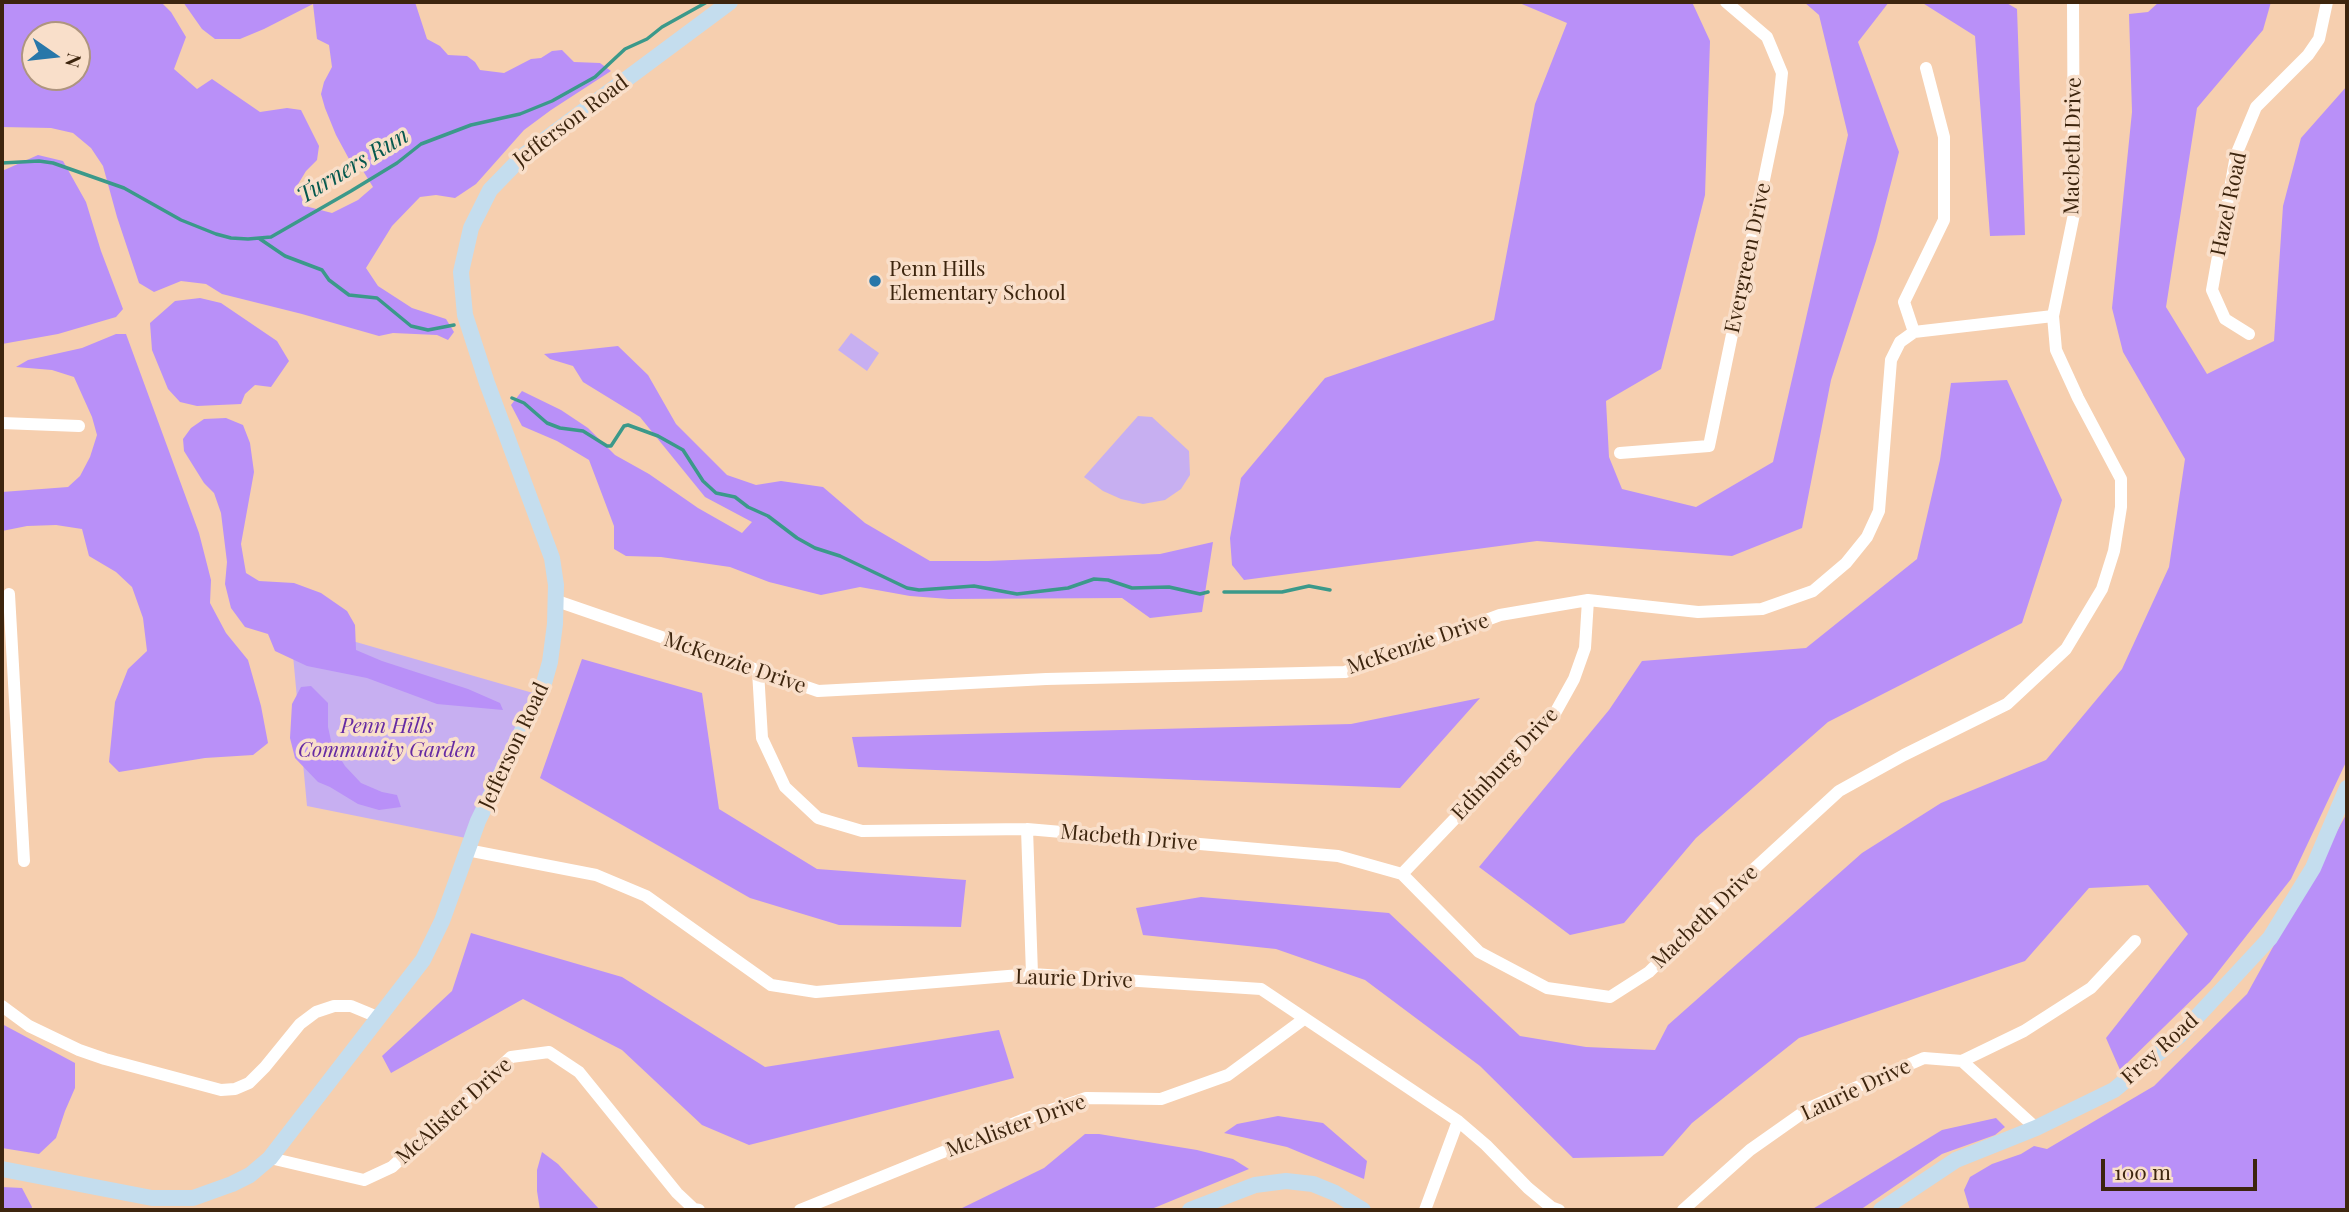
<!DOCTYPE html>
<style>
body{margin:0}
#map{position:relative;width:2349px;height:1212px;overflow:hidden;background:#f6cfaf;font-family:"Playfair Display",serif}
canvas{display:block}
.frame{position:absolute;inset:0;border:4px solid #3d250e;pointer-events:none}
.north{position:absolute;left:21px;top:21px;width:70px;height:70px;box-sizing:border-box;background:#f9dfca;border:2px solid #ae957f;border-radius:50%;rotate:104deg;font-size:19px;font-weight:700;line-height:28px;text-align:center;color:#3d250e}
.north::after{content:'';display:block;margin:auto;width:24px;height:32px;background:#2877a9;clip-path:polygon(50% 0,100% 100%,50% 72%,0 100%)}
.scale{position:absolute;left:2101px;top:1159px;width:156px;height:32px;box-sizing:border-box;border:4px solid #3d250e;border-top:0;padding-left:9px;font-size:21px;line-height:24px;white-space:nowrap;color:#3d250e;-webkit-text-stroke:5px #f9dfca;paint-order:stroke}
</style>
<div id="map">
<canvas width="2349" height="1212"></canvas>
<div class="frame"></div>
<div class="north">N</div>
<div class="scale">100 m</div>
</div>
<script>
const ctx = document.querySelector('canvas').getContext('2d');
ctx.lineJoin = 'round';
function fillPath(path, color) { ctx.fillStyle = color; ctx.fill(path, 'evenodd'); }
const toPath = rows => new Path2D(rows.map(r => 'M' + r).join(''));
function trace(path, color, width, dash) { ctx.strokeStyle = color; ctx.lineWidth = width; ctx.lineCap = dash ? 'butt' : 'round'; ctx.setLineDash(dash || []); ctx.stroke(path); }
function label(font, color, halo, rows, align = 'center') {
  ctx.font = font + ' "Playfair Display",serif'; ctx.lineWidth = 7; ctx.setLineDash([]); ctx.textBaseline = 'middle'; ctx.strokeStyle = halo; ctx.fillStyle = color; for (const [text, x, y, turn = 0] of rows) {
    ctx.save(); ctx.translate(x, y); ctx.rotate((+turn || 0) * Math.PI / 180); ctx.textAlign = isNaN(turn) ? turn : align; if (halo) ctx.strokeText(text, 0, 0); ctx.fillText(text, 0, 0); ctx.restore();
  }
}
const green = toPath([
 [851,333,879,353,867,371,838,350],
 [1138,416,1152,417,1189,451,1190,475,1181,489,1165,500,1143,504,1121,499,1103,491,1084,477],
 [290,623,540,695,466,838,307,806]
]);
const forest = toPath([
 [2,2,38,4,54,4,54,2,161,2,171,12,186,37,174,69,197,89,212,79,260,112,287,108,301,110,319,146,317,160,306,171,297,186,305,206,332,213,358,200,373,187,360,166,349,159,336,135,325,108,321,94,324,82,332,67,329,45,317,39,313,4,264,29,240,39,215,39,202,29,183,2,415,2,427,39,440,46,448,55,467,56,475,62,480,70,504,73,531,59,541,58,552,51,562,50,574,62,600,63,611,71,551,110,524,130,476,184,455,198,436,195,420,197,392,226,366,268,378,286,412,308,446,319,454,332,448,340,437,335,393,333,379,336,302,314,222,294,206,284,181,281,154,292,139,283,117,217,103,166,91,148,73,133,51,128,2,127],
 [35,35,77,35,77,77,35,77],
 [1517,2,1692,2,1710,41,1705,195,1661,369,1606,401,1609,457,1622,489,1696,507,1773,462,1848,135,1819,15,1804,2,1889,2,1858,42,1899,152,1876,241,1831,380,1802,528,1732,556,1537,541,1244,580,1232,565,1230,538,1241,478,1325,378,1494,320,1535,104,1567,23],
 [1921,2,2005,2,2017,9,2025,235,1990,236,1975,36],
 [2159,2,2271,2,2263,30,2197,108,2166,307,2207,374,2274,341,2283,206,2301,138,2347,86,2347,760,2291,879,2210,982,2120,1070,2106,1038,2188,934,2148,885,2089,888,2025,961,1799,1038,1692,1123,1663,1156,1573,1158,1480,1066,1365,980,1276,949,1143,935,1136,908,1201,897,1389,913,1520,1036,1586,1047,1655,1050,1668,1025,1862,853,1941,803,2046,760,2122,669,2169,567,2185,459,2123,352,2112,308,2132,112,2129,14,2148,12],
 [38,155,63,161,86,202,101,251,123,309,116,317,58,334,2,344,2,171],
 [200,298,221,303,277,341,289,361,271,387,255,385,245,394,241,404,197,406,180,402,168,389,152,350,150,323,175,301],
 [116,334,126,334,199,533,211,580,210,603,226,633,248,660,261,706,268,743,253,755,205,758,119,772,109,762,115,702,128,669,147,651,143,618,132,587,116,572,89,556,82,529,56,525,27,526,2,531,2,492,68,487,80,476,90,457,97,435,92,417,74,377,52,370,16,367,28,360,82,348],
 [618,346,648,375,676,424,727,475,756,485,781,481,823,487,865,523,930,561,988,561,1160,554,1213,542,1202,612,1150,618,1122,598,949,599,910,596,860,587,821,595,769,582,730,567,661,557,626,556,614,549,614,526,589,460,557,441,522,426,511,405,522,391,561,410,588,428,615,455,649,474,698,508,742,533,752,522,705,497,640,417,583,382,573,366,550,359,544,354],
 [2007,380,2062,500,2022,623,1828,722,1696,838,1624,923,1570,935,1479,867,1609,710,1642,661,1806,648,1917,559,1940,460,1951,383],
 [226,418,243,425,250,443,254,472,241,544,246,573,259,581,294,583,321,593,347,611,355,625,356,650,382,661,468,689,500,703,503,710,437,704,367,678,307,666,275,651,268,634,245,627,231,608,225,584,227,562,221,513,214,493,204,483,184,451,183,439,191,428,204,419],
 [582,659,702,693,719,809,817,869,966,880,961,927,839,925,750,898,540,778],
 [311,686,328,703,328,727,332,745,345,766,361,783,382,792,397,795,401,807,379,810,358,804,330,787,318,782,295,758,290,738,292,704,301,687],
 [1480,698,1400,788,858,767,852,737,1351,724],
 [2347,813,2347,1210,1970,1210,1964,1190,1970,1177,1992,1164,2021,1154,2034,1146,2047,1149,2154,1086,2247,994],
 [471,933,622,977,765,1067,999,1030,1014,1078,749,1145,702,1125,622,1050,523,999,391,1073,382,1056,452,991],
 [2,1024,75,1063,75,1088,65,1111,56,1138,39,1154,2,1148],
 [1278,1116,1323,1123,1367,1161,1364,1179,1287,1147,1224,1133,1237,1124],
 [1996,1118,2005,1127,1995,1135,1942,1154,1860,1210,1811,1210,1942,1130],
 [1085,1134,1099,1134,1197,1150,1233,1159,1249,1169,1149,1210,958,1210,1044,1168],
 [542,1152,558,1164,600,1210,540,1210,537,1191,537,1170],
 [2,1187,22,1188,32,1207,31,1210,2,1210]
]);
const stream = toPath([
 [2,163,39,161,53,163,124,188,181,220,216,234,231,238,248,239,271,237,351,191,397,163,421,144,471,125,520,114,552,101,595,77,625,49,647,39,662,27,707,2],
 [260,239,285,256,322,270,329,280,349,295,377,298,411,326,428,330,454,325],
 [512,398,524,403,547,423,560,428,583,431,607,446,611,446,624,426,628,425,658,436,683,450,703,481,716,493,735,497,748,507,768,516,797,538,815,548,840,556,907,588,919,590,974,586,1017,594,1068,588,1094,579,1108,580,1132,588,1169,587,1200,594,1208,592],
 [1224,592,1282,592,1309,586,1330,590]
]);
const street = toPath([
 [1914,332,1904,302,1944,220,1944,137,1926,68],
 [2249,334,2225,319,2212,290,2236,155,2256,107,2308,55,2319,39,2327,2],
 [2,423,79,426],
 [1620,453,1709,446,1778,112,1782,73,1767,37,1726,2],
 [9,594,24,861],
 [557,601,818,691,1046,679,1345,672,1500,615,1588,600,1698,612,1762,609,1813,591,1846,563,1867,537,1879,511,1891,360,1900,342,1914,332,2053,316],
 [758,671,762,738,785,787,818,818,862,831,1027,829,1338,856,1402,874,1479,952,1547,988,1610,997,1649,972,1730,891,1839,791,1904,755,2007,704,2066,649,2102,589,2114,551,2121,507,2121,479,2078,398,2056,350,2053,316,2074,214,2073,2],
 [1027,829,1032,974],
 [467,850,596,875,646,896,771,985,816,992,1032,974,1261,989,1458,1121,1486,1145,1528,1188,1551,1207,1559,1210],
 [1402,874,1554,715,1574,679,1585,648,1588,600],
 [2,1006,29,1026,79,1050,105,1059,221,1090,235,1089,249,1083,265,1067,300,1024,316,1012,334,1006,351,1006,380,1018],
 [1962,1061,2024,1031,2091,988,2135,941],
 [270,1158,364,1180,392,1167,511,1057,549,1052,579,1072,677,1193,694,1209,699,1210],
 [800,1210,1022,1120,1086,1098,1161,1099,1228,1075,1304,1019],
 [1425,1210,1458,1121],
 [1683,1210,1750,1150,1811,1107,1924,1058,1962,1061,2036,1128]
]);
const secondary = toPath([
 [2,1169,152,1198,193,1198,232,1184,250,1175,270,1158,423,960,442,921,478,821,542,690,550,662,555,624,556,585,552,558,487,383,465,315,461,272,471,228,490,190,523,156,730,2],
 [1190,1210,1255,1185,1286,1181,1313,1184,1335,1193,1363,1210],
 [1881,1210,1956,1160,2036,1128,2114,1090,2180,1035,2270,938,2313,868,2347,788]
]);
const markers = [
 [875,281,7,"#2877a9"]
];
const streetNames = [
 ["Jefferson Road",571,121,-37],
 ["Macbeth Drive",2073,146,-89],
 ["Hazel Road",2229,204,-78],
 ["Evergreen Drive",1748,258,-78],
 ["McKenzie Drive",1418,644,-19],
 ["McKenzie Drive",735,663,19],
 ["Jefferson Road",514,746,-65],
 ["Edinburg Drive",1505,764,-47],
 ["Macbeth Drive",1129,838,5],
 ["Macbeth Drive",1705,917,-44],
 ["Laurie Drive",1074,979,2],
 ["Frey Road",2160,1049,-42],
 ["Laurie Drive",1856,1090,-25],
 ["McAlister Drive",454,1111,-42],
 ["McAlister Drive",1016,1126,-20]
];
const poiNames = [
 ["Penn Hills",889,269],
 ["Elementary School",889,293]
];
const parkNames = [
 ["Penn Hills",387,726],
 ["Community Garden",387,750]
];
const waterNames = [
 ["Turners Run",353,166,-31]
];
fillPath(green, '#c7aff1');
fillPath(forest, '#b990f8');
trace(stream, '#3b998a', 3.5);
trace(street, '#fff', 12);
trace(secondary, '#c4ddee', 16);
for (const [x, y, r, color] of markers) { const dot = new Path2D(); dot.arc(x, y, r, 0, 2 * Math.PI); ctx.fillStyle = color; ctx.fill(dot); trace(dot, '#f9dfca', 2.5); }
label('21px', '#3d250e', '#f9dfca', streetNames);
label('21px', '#3d250e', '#f9dfca', poiNames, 'left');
label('italic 21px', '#652aa3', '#f9dfca', parkNames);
label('italic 23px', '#05584e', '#f9dfca', waterNames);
</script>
